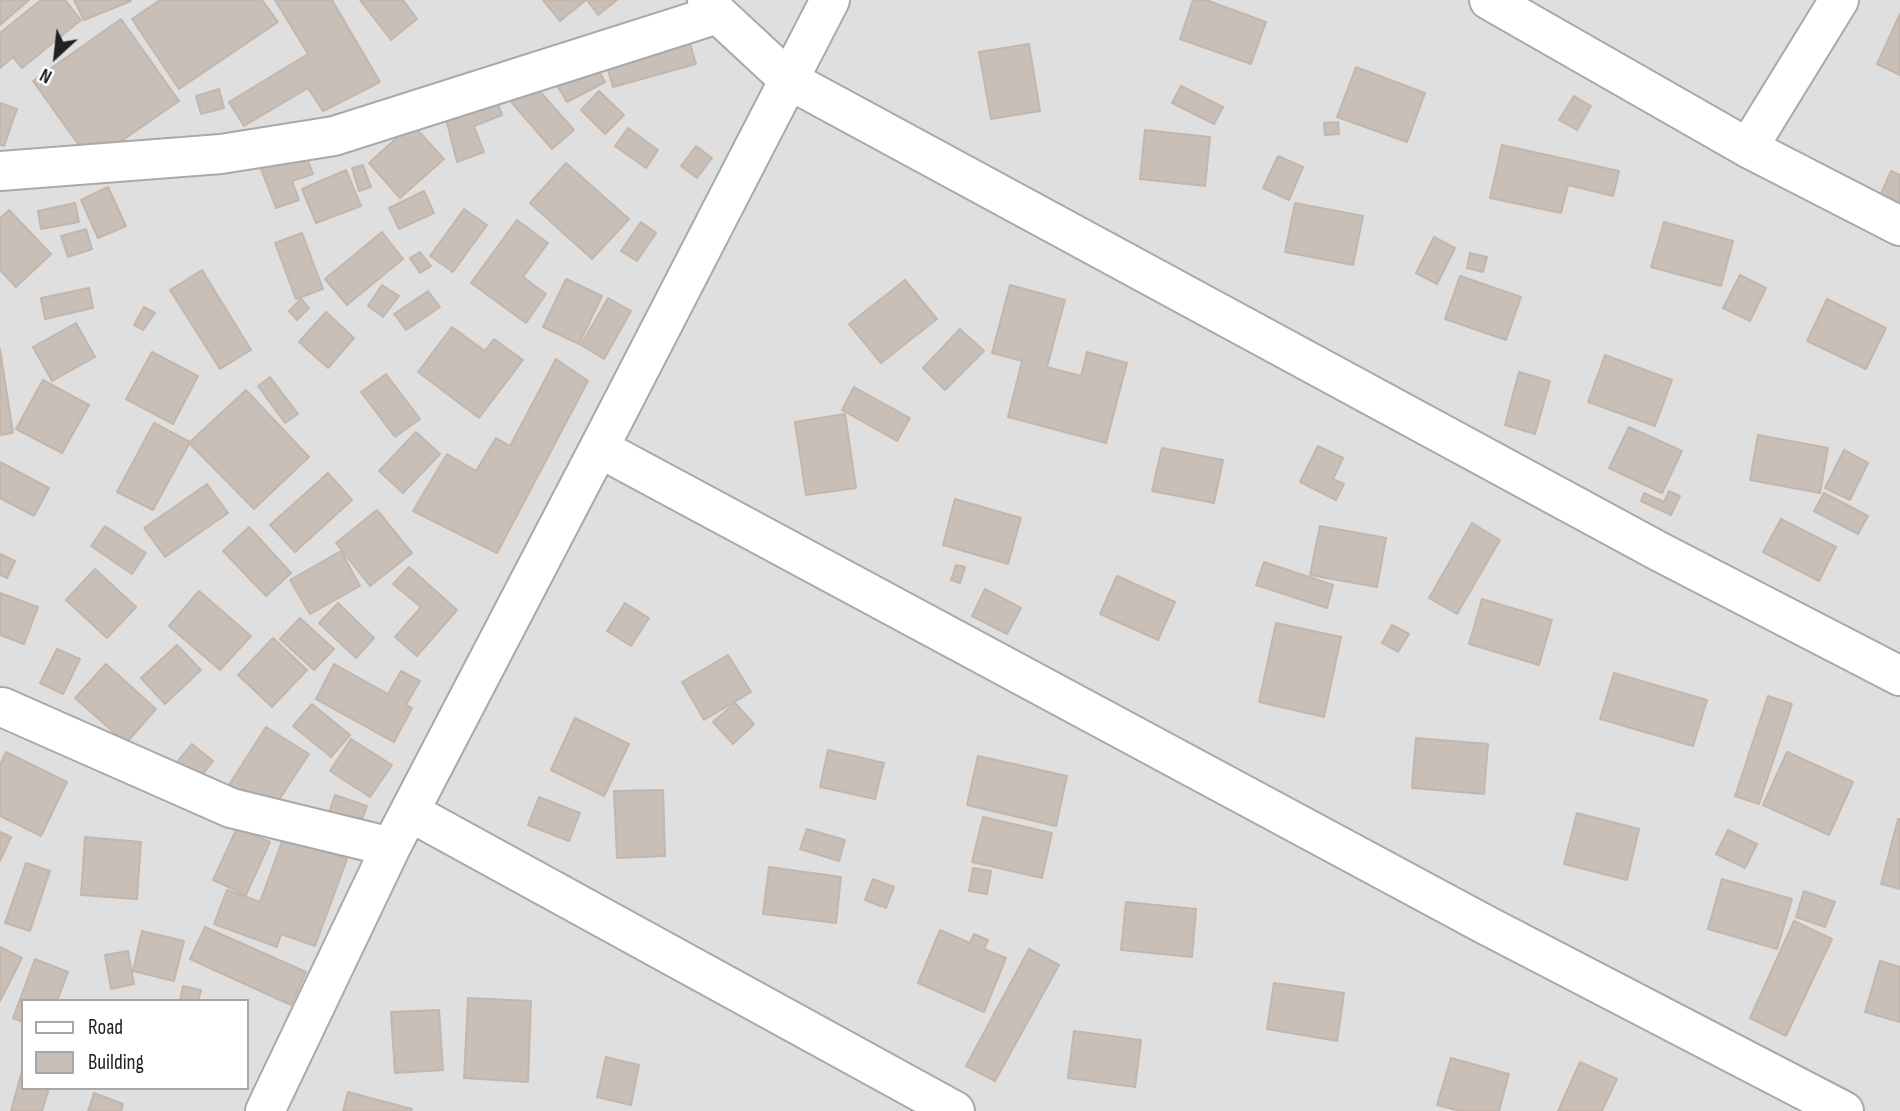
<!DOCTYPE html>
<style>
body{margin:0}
#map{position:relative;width:1900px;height:1111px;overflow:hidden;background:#f2efe9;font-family:"Sofia Sans Condensed",sans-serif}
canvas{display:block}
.legend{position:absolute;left:21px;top:999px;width:228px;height:91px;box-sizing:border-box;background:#fff;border:2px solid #a7a7a7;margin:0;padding:9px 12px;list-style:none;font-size:21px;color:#222}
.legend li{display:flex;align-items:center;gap:14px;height:35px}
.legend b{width:35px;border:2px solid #a7a7a7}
.north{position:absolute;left:21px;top:21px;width:70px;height:70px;-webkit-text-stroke:5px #fff;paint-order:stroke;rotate:207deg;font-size:19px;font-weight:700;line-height:28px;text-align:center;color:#222}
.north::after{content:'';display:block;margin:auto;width:24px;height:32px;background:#222;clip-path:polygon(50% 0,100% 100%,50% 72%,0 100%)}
</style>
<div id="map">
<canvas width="1900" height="1111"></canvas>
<ul class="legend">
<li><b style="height:9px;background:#fff"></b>Road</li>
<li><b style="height:19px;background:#c7bfb8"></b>Building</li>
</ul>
<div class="north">N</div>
</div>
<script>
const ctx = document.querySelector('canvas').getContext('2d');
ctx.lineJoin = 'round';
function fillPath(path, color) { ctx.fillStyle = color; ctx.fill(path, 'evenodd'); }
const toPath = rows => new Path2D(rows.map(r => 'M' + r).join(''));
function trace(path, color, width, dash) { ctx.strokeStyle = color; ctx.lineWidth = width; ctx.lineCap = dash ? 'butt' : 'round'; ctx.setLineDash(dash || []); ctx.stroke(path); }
const residential = toPath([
 [0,0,1900,0,1900,1111,0,1111],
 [23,1001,247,1001,247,1088,23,1088]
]);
const building = toPath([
 [0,0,29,0,0,25,0,0],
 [41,0,65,0,81,20,22,68,13,57,0,68,0,33,41,0],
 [74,0,130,0,131,1,84,20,74,0],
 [160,0,262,0,278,22,179,89,132,19,160,0],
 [275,0,332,0,380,82,323,111,308,88,244,126,229,102,308,54,275,0],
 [360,0,403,0,417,19,391,40,360,0],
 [543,0,586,0,560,21,543,0],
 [587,0,617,0,598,15,587,0],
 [1193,0,1206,0,1266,22,1251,64,1180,39,1193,0],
 [1900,14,1900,75,1877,64,1900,14],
 [121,19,179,101,91,162,33,81,121,19],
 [688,37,696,64,613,87,605,60,688,37],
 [1029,44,1040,111,991,119,979,52,1029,44],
 [592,59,605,82,567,102,554,80,592,59],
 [1356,67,1425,93,1407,142,1337,117,1356,67],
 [535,86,574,130,552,149,507,97,535,86],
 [1181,86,1223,107,1214,124,1172,103,1181,86],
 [219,89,224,108,201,114,196,96,219,89],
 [599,91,624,115,605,134,581,110,599,91],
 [495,95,502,115,474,126,484,152,457,162,444,111,495,95],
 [1574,96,1591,106,1577,130,1559,120,1574,96],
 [0,103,17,109,4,146,0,145,0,103],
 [1338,122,1339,134,1325,135,1324,123,1338,122],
 [412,124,444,159,400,198,369,163,412,124],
 [628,128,658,150,646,168,615,146,628,128],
 [1145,130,1210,137,1205,186,1140,179,1145,130],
 [1502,145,1619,171,1613,196,1568,185,1561,213,1490,198,1502,145],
 [696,146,712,158,697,178,681,166,696,146],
 [306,155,313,174,292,181,299,200,276,208,261,169,306,155],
 [1278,156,1303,167,1289,200,1263,188,1278,156],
 [566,163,629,219,592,259,530,203,566,163],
 [363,165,371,187,359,191,352,168,363,165],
 [346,170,361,206,316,223,302,189,346,170],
 [1891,171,1900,175,1900,203,1881,194,1891,171],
 [108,187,126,226,98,238,81,200,108,187],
 [424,191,434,213,399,229,389,208,424,191],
 [75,203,79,222,41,229,38,211,75,203],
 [1295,203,1363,216,1353,265,1285,252,1295,203],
 [464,209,487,225,453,272,430,256,464,209],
 [9,210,51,254,16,287,0,270,0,218,9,210],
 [517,220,548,243,523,277,546,294,526,323,471,283,517,220],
 [641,222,656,233,637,261,621,251,641,222],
 [1664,222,1733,241,1721,286,1651,267,1664,222],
 [86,229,92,249,68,257,61,236,86,229],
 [382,232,403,259,347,305,325,279,382,232],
 [302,233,323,289,296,299,275,243,302,233],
 [1434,237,1455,248,1437,284,1416,273,1434,237],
 [420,252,431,266,420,273,410,258,420,252],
 [1470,253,1487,257,1483,272,1467,268,1470,253],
 [202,270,251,350,220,369,170,290,202,270],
 [1740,275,1766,288,1750,321,1723,308,1740,275],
 [1460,276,1521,297,1506,340,1445,319,1460,276],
 [566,279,602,296,579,344,543,327,566,279],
 [905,280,937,319,881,363,849,324,905,280],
 [382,285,399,296,383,317,368,306,382,285],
 [1010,285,1065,300,1047,367,1081,376,1087,352,1127,363,1106,443,1008,417,1022,361,992,353,1010,285],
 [89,288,93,308,45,319,41,298,89,288],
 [428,291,440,307,406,330,394,314,428,291],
 [608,298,631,311,604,359,581,345,608,298],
 [301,299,309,308,297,320,289,311,301,299],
 [1827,299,1886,328,1866,369,1807,341,1827,299],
 [144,307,155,313,143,330,134,325,144,307],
 [326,312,354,338,328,368,299,342,326,312],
 [76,323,95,357,52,381,33,347,76,323],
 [452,327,485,351,494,339,523,360,479,418,418,372,452,327],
 [960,329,984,351,945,390,923,368,960,329],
 [0,349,13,433,0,435,0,349],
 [152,352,198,376,173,424,126,399,152,352],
 [1605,355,1672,380,1655,426,1588,402,1605,355],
 [556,359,588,381,497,553,413,511,447,454,476,471,496,438,510,446,556,359],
 [1519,372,1550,381,1535,434,1505,425,1519,372],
 [386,374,420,419,395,437,361,392,386,374],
 [270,377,298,414,285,423,258,386,270,377],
 [43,380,89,405,62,453,16,429,43,380],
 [854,387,910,418,897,441,842,410,854,387],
 [246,390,309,457,254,509,189,443,246,390],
 [845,414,856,488,806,495,795,422,845,414],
 [154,423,190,442,153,510,117,492,154,423],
 [1629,427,1682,451,1662,493,1609,468,1629,427],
 [416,432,440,454,403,493,379,471,416,432],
 [1758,435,1828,448,1820,493,1750,480,1758,435],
 [1318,446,1343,458,1333,479,1344,484,1336,500,1300,482,1318,446],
 [1162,448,1223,460,1214,503,1152,491,1162,448],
 [1844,450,1868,463,1850,500,1825,488,1844,450],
 [0,462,49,488,34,516,0,498,0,462],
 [328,473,352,500,295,552,270,525,328,473],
 [207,484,228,513,165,557,144,528,207,484],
 [1669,491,1680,496,1671,515,1641,501,1644,493,1664,502,1669,491],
 [1824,493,1868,516,1858,534,1814,511,1824,493],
 [955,499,1021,518,1008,564,943,545,955,499],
 [377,510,412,553,370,586,336,543,377,510],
 [1781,519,1836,547,1819,581,1763,552,1781,519],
 [1472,523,1500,540,1457,614,1429,598,1472,523],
 [105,526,146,553,132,574,91,546,105,526],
 [1320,526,1386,538,1377,587,1310,575,1320,526],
 [249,527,291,573,266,596,223,551,249,527],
 [341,551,360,586,310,614,290,580,341,551],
 [0,554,15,561,7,578,0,575,0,554],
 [1264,562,1333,585,1327,608,1256,585,1264,562],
 [956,565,965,567,960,583,951,580,956,565],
 [409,567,457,610,417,656,395,637,421,607,393,584,409,567],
 [95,569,136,607,107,638,66,600,95,569],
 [1117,576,1175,602,1158,640,1100,614,1117,576],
 [985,589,1021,608,1007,634,972,616,985,589],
 [199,591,251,636,220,670,169,626,199,591],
 [0,593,38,607,24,644,0,635,0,593],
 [1482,599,1552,620,1539,665,1469,644,1482,599],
 [338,603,374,638,356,658,319,623,338,603],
 [625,603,649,618,631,646,607,631,625,603],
 [300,618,334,649,314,670,280,639,300,618],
 [1276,623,1341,637,1324,717,1259,702,1276,623],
 [1392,625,1409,634,1398,652,1382,643,1392,625],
 [273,638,307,670,272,707,238,675,273,638],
 [177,645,201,670,165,704,141,678,177,645],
 [57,649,80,659,63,694,40,683,57,649],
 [728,655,751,692,704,720,682,682,728,655],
 [106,664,156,709,126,743,75,698,106,664],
 [334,664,388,694,401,671,420,681,406,705,412,708,394,742,316,699,334,664],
 [1614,673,1707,700,1693,746,1600,719,1614,673],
 [1768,696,1792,704,1759,804,1735,796,1768,696],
 [735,703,754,724,733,744,713,722,735,703],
 [312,704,350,735,331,757,293,726,312,704],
 [575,718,629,744,604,796,551,770,575,718],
 [266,727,309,754,269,815,227,788,266,727],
 [1416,738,1488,744,1484,794,1412,788,1416,738],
 [351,739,392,765,370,797,330,771,351,739],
 [192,744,213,761,195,784,173,767,192,744],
 [828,750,884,763,875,799,820,787,828,750],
 [6,752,67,782,41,836,0,816,0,765,6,752],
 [1787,752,1853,782,1829,835,1763,805,1787,752],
 [978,756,1067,776,1056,826,967,805,978,756],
 [663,790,665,856,617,858,614,791,663,790],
 [335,795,367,806,357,833,326,822,335,795],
 [539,797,580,813,569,841,528,825,539,797],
 [1577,813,1639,829,1627,880,1564,864,1577,813],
 [983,817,1052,833,1042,878,972,862,983,817],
 [1898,819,1900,819,1900,889,1881,884,1898,819],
 [237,828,270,842,246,895,213,880,237,828],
 [807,829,845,840,839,861,800,849,807,829],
 [1728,830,1757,844,1745,868,1716,854,1728,830],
 [0,832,11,837,0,861,0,832],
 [284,836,347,859,315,946,281,934,277,947,214,924,227,890,260,902,284,836],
 [85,837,141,842,137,899,81,895,85,837],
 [26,863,50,871,30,931,5,923,26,863],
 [769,867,841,877,836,923,763,914,769,867],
 [973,868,991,871,987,894,969,891,973,868],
 [873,879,894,887,886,908,865,900,873,879],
 [1722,879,1792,899,1777,949,1708,929,1722,879],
 [1804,891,1835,902,1825,927,1796,917,1804,891],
 [1126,902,1196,909,1192,957,1121,950,1126,902],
 [1794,921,1832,939,1786,1036,1750,1018,1794,921],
 [205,927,306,972,291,1005,190,959,205,927],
 [940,930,970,943,974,934,988,940,984,949,1006,958,984,1012,918,983,940,930],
 [142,931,184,941,174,981,133,971,142,931],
 [0,947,22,958,0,1001,0,947],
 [1029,949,1059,965,995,1081,966,1066,1029,949],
 [128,951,134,984,111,989,105,955,128,951],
 [35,959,68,972,57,1001,23,1001,23,1022,13,1018,35,959],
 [1880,961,1900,967,1900,1022,1865,1012,1880,961],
 [1274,983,1344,993,1337,1041,1267,1029,1274,983],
 [183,986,201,990,198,1001,180,1001,183,986],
 [468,998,531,1001,528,1082,464,1078,468,998],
 [439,1010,443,1070,395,1073,391,1012,439,1010],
 [1074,1031,1141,1040,1135,1087,1068,1078,1074,1031],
 [606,1057,639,1065,631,1105,597,1097,606,1057],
 [1451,1058,1509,1074,1499,1111,1460,1111,1437,1105,1451,1058],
 [1580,1062,1617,1079,1602,1111,1558,1111,1580,1062],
 [23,1067,23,1088,49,1088,42,1111,11,1111,23,1067],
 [348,1092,412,1109,411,1111,343,1111,348,1092],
 [94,1093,123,1104,121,1111,88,1111,94,1093]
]);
const minor = toPath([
 [707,0,718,14,789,80,1660,552,1900,676],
 [1489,0,1748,148,1900,226],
 [1748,148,1839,0],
 [0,171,221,154,334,136,718,14],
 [599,448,1484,924,1844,1111],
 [2,707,231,808,391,847],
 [410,812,955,1111],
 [265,1111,391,847,599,448,830,0]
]);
fillPath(residential, '#e0dfdf');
fillPath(building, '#c7bfb8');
trace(building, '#c4b6ab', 2);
trace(minor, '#a9a9a9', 42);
trace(minor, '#fff', 38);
</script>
